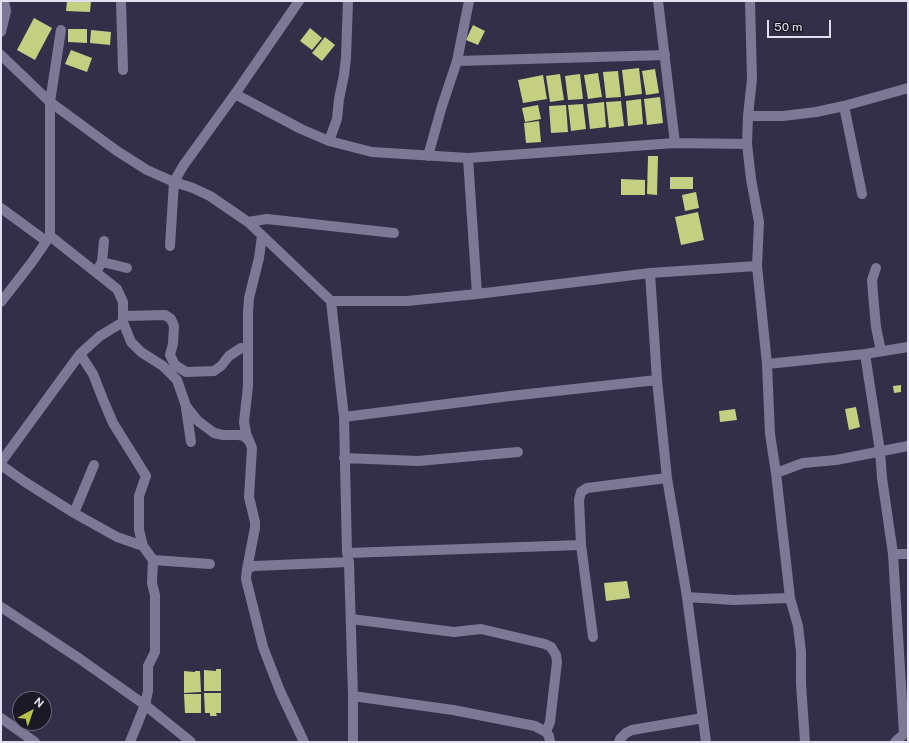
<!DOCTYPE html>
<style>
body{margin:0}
#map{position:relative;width:909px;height:743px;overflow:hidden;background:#342f48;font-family:"Public Sans",sans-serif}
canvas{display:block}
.frame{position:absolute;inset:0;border:2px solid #e1dff0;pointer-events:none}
.north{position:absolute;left:12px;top:691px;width:40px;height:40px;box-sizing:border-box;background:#1b1925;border:1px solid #6a6876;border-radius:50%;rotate:40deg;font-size:11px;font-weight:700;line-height:16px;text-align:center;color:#e1dff0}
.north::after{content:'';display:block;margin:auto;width:14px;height:18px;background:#b6c149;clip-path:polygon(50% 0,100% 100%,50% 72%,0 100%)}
.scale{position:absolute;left:767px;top:20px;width:64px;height:18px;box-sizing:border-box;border:2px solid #e1dff0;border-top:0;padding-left:5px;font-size:12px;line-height:14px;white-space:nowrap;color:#e1dff0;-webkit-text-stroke:3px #1b1925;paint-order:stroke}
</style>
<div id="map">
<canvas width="909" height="743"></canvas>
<div class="frame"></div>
<div class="north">N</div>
<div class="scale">50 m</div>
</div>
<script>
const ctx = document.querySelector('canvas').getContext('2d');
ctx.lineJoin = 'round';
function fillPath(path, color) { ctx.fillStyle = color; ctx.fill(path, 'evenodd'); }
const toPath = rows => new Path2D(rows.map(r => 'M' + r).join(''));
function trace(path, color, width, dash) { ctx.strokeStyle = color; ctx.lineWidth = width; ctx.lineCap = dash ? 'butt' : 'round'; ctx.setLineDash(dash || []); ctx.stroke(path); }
const building = toPath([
 [67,1,91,1,90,12,66,11],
 [34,18,52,28,35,60,17,50],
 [473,25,485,31,478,45,466,40],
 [310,28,322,38,312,50,300,41],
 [68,29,87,29,87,43,68,42],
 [91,30,111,32,110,45,90,43],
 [325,37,335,45,322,61,312,53],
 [71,50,92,58,87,72,65,64],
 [639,68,642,94,625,96,622,70],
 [655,69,659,93,646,95,642,71],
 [618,71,621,97,606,98,603,72],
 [598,73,602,97,588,99,584,75],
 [560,74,564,100,550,102,546,76],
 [580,74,583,99,568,100,565,76],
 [543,75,547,99,523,103,518,80],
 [660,97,663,123,647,125,644,99],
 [641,99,643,124,628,126,626,101],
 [621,101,624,126,609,128,606,102],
 [604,102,606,127,590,129,587,104],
 [583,104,586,129,571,131,568,105],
 [538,105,541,119,525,122,522,108],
 [566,105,568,132,551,133,549,106],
 [539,121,541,142,526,143,524,123],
 [648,156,658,156,657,195,647,194],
 [670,177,693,177,693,189,670,189],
 [621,179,645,180,645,195,621,195],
 [696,192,699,208,685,211,682,195],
 [698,212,704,240,681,245,675,217],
 [901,385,901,392,894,393,893,386],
 [856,407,860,427,849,430,845,409],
 [735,409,737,420,720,422,719,411],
 [627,581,630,598,606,601,604,583],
 [216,669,221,669,221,691,204,691,204,670,216,671],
 [184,671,195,672,195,671,200,671,201,692,184,693],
 [204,693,221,693,221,713,216,713,217,716,210,716,210,713,205,713],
 [184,694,201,694,201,713,185,713]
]);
const minor = toPath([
 [121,1,123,70],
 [658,1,675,143],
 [1,32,6,11,4,1],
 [1,55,50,102,117,151,147,170,174,182,193,188,210,196,248,222,331,301,344,417,347,553,349,562,353,696,353,742],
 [457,61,665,55],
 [235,94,301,129,329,141,372,152,468,158,675,143,747,144],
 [844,106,862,194],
 [748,116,783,116,816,112,844,106,908,88],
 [329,141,337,119,339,99,344,75,346,58,348,1],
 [428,156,442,106,457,61,469,1],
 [468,158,477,294],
 [1,208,46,241],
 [248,222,267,219,394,233],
 [50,236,50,102,61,30],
 [170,246,174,182,183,166,235,94,299,1],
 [102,262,127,268],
 [876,268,872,280,873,294,876,327,881,351],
 [96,272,102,262,104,241],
 [650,273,657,380],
 [331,301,407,301,477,294,650,273,757,266],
 [1,302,32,262,50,236,117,289,123,302,123,322,131,342,141,352,163,366,177,380,186,406,198,421,214,433,223,435,239,435,244,436,249,441],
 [124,316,165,315,171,319,174,326,173,344,170,355,175,365,186,372,214,371,221,366,229,356,241,348,248,349,248,312,249,298,259,258,262,236],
 [80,354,93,374,104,402,113,423,146,476,139,496,139,530,143,546,153,560,152,583,155,595,155,652,148,666,148,691,145,705,130,742],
 [767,364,865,354],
 [186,408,191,442],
 [344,417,510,396,657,380,667,478,687,597,734,600,790,598,776,473,770,434,767,364,757,266,759,222,751,179,747,144,748,116,752,79,750,1],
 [344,458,418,461,518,452],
 [1,462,80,354,100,336,123,322],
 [1,465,25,482,74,513,117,537,143,546],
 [776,473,803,463,836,460,908,446],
 [74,513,94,465],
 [347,553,581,545],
 [893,554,908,554],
 [153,560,210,564],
 [247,569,255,528,255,522,249,497,252,448,246,433,244,422,248,386,248,349],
 [687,597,706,742],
 [790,598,798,626,801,652,801,684,805,742],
 [1,607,80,659,145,705,191,742],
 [351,619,454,632,481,629,545,644,551,647,556,655,557,662,550,722,546,732],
 [593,637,581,545,579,500,581,492,587,488,667,478],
 [353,696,453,710,535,726,546,732,549,736,550,742],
 [1,718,35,742],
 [304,742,280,691,263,647,246,579,247,569,254,566,349,562],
 [619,742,620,739,626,733,632,730,703,718],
 [895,742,904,734,893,554,882,478,880,451,865,354,908,347]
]);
fillPath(building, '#c5cf82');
trace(minor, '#7c7895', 10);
</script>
